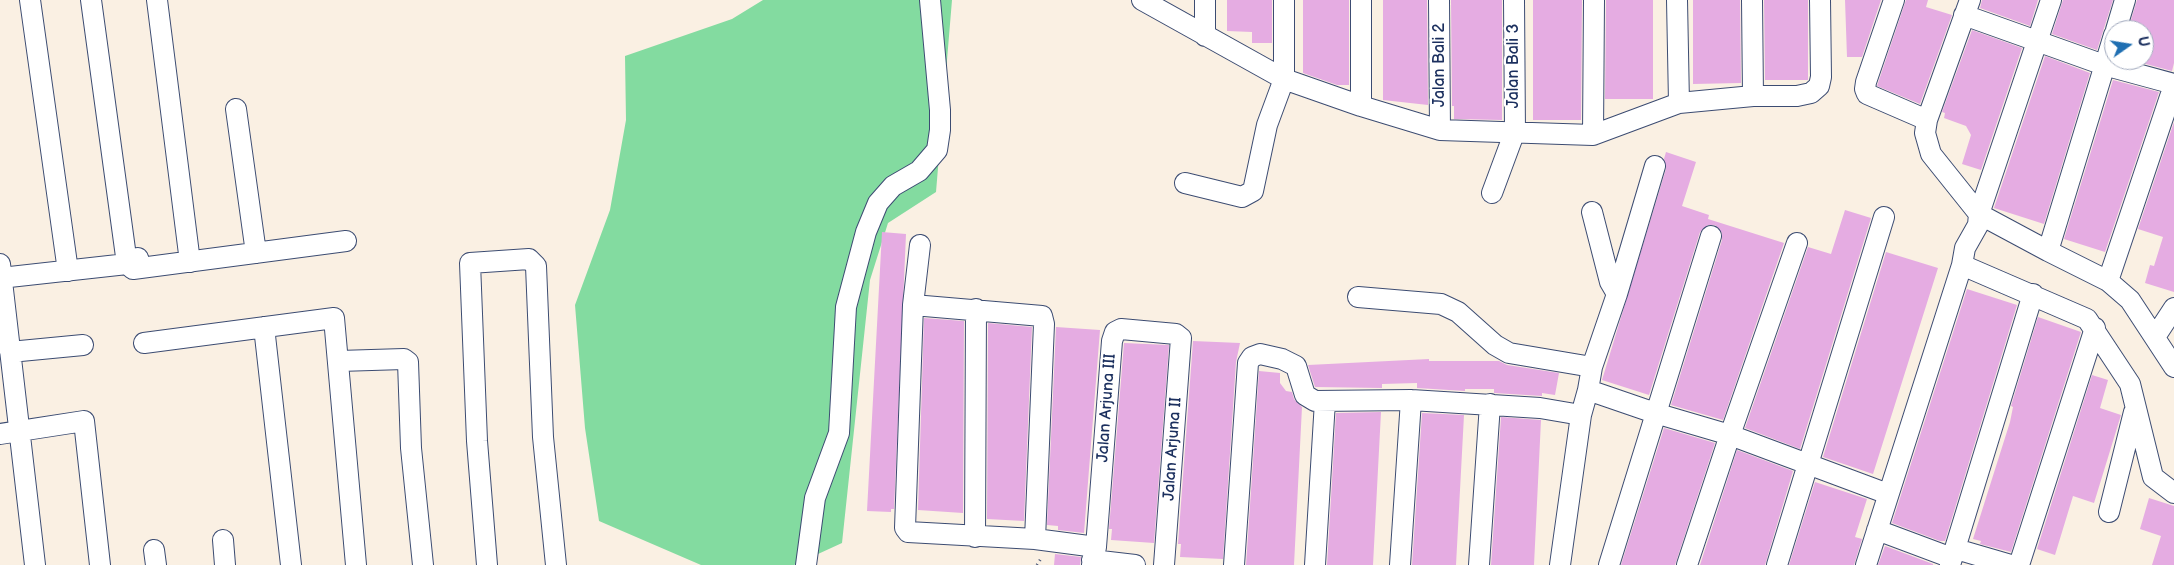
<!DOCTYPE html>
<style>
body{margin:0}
#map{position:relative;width:2174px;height:565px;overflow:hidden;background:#faf0e3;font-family:"Balsamiq Sans",sans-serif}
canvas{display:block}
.north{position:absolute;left:2104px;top:20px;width:50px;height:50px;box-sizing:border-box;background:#fff;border:1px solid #a4acbf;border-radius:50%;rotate:77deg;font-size:14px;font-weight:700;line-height:20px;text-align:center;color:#1b2f5e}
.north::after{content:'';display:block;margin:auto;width:18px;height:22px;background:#1f6fb2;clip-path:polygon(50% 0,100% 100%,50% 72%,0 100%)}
</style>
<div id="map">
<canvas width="2174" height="565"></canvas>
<div class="north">U</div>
</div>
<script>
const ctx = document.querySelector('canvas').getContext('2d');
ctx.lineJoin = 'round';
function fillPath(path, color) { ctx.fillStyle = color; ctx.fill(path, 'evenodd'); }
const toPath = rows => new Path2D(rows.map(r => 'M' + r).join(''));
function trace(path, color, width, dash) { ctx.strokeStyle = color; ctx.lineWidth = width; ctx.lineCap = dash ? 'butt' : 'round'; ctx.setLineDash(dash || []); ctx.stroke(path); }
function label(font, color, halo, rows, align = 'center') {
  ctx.font = font + ' "Balsamiq Sans",sans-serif'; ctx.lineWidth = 4.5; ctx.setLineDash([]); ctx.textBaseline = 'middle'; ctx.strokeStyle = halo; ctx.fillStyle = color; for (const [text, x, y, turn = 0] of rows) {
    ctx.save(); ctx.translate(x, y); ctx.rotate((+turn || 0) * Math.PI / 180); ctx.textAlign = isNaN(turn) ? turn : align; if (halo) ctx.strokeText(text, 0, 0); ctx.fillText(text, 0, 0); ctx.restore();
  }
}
const green = toPath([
 [763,0,952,0,936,192,888,223,870,280,842,543,794,565,701,565,599,521,585,428,575,305,610,210,626,120,625,56,732,19]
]);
const building = toPath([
 [1227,0,1272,0,1272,43,1252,43,1252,32,1227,31],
 [1303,0,1349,0,1349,85,1337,85,1303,73],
 [1383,0,1427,0,1428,105,1383,100],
 [1451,0,1502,0,1502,120,1454,119,1454,106,1452,106],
 [1533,0,1582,0,1581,120,1533,120],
 [1606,0,1653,0,1653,99,1605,99],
 [1693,0,1740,0,1741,83,1693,84],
 [1764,0,1808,0,1808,80,1765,80],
 [1845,0,1881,0,1862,57,1847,57],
 [1906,0,1928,0,1926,7,1952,15,1920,104,1877,86],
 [1982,0,2038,0,2030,26,1980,8],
 [2063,0,2113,0,2097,50,2052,34],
 [2137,0,2174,0,2174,63,2172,71,2131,60,2144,60,2144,30,2128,30],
 [1972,30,2022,48,1981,170,1962,164,1971,135,1966,126,1944,118,1945,113,1942,112],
 [2045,56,2090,73,2044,224,1994,208],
 [2113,80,2159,92,2105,252,2064,239],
 [2174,122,2174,292,2145,283,2150,265,2154,266,2163,237,2138,229],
 [1666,152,1696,162,1682,206,1709,215,1708,219,1784,243,1723,420,1671,405,1722,240,1722,233,1715,225,1708,225,1700,232,1649,395,1602,380,1666,169,1664,159],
 [1845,210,1871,218,1800,449,1745,428,1808,247,1831,254],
 [882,232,906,234,894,509,891,509,891,512,867,511],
 [1886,252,1938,268,1873,474,1823,457],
 [1967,289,2017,305,1945,541,1940,541,1892,523],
 [2038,317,2081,332,2011,552,1980,544,1981,541,1973,539,2010,422,2013,407,2011,406],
 [924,318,964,321,963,513,918,510],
 [988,323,1032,327,1024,521,987,519],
 [1056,327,1100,330,1084,533,1058,530,1058,526,1047,525],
 [1193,341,1240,343,1236,362,1223,559,1180,557,1181,544,1178,544],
 [1124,343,1169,345,1154,543,1111,540,1112,529,1109,529],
 [1429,359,1429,361,1499,361,1507,365,1559,373,1555,395,1542,393,1542,396,1494,393,1494,389,1465,389,1465,391,1417,388,1417,383,1382,384,1382,388,1315,387,1308,365],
 [1259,371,1280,373,1280,383,1286,391,1292,392,1294,399,1302,407,1294,565,1246,565],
 [2092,375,2108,380,2100,408,2121,415,2094,503,2073,496,2055,555,2037,549],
 [1381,412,1373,565,1327,565,1336,413],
 [1422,413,1464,415,1456,565,1412,565],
 [1501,417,1541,420,1534,565,1491,565],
 [1664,428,1715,443,1675,565,1621,565],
 [1737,450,1793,471,1765,565,1700,565],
 [1815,482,1867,499,1855,537,1862,539,1854,565,1789,565],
 [2149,498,2174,506,2174,565,2152,565,2161,536,2140,529],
 [1885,546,1933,564,1933,565,1878,565],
 [1055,554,1081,557,1080,565,1054,565]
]);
const path = toPath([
 [1037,565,1042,557]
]);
const minor = toPath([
 [30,0,68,271],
 [91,0,127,264,133,269,346,241],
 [157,0,190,262],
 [1142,0,1284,79,1361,106,1440,130,1593,135,1679,103,1753,96,1797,96,1811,93,1819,86,1821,77,1820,0],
 [1361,0,1361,106],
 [1439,0,1440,130],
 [1677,0,1679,103],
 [1752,0,1753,96],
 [1894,0,1866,82,1865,89,1867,94,1927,120],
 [1970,0,1927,120,1925,133,1931,154,1979,214,2048,251,2108,281,2130,300,2174,367],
 [1964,15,2104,65,2174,84],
 [2116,30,2125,0],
 [1205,36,1205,0],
 [236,109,256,253],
 [1593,135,1594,0],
 [1185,183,1242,197,1253,191,1267,125,1284,79,1284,0],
 [1492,193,1515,131,1514,0],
 [1592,212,1610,282,1617,294],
 [920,245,913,305,905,528,908,532,1035,539,1096,547],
 [2048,251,2114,35],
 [0,264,35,565],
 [1962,265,2087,319,2130,384,2153,477,2174,493],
 [0,278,127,264,138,258],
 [2108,281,2174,85],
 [1358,297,1441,304,1458,312,1495,345,1509,353,1592,367],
 [913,305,1042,316,1044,324,1035,539],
 [264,327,291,565],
 [2155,337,2174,308],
 [144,343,334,318,356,565],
 [10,352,83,345],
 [339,361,404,359,408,362,411,448,423,565],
 [1588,390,1655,413,1730,435,1888,494],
 [0,434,84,421,100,565],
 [2109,512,2134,412],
 [1877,530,1952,558],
 [975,537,976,309],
 [223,540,225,565],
 [1956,549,2011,565],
 [154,550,156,565],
 [1092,560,1135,565],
 [487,565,477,441,470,263,529,259,536,266,543,437,556,565],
 [806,565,815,498,839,433,846,307,866,232,878,203,893,186,919,171,937,150,940,130,940,110,930,0],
 [1092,565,1096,547,1112,341,1115,332,1121,329,1176,334,1181,338,1164,565],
 [1234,565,1248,363,1252,357,1260,354,1282,359,1296,366,1305,395,1315,401,1411,400,1540,408,1581,415],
 [1315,565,1325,401],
 [1400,565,1411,400],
 [1479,565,1490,404],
 [1560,565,1581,415,1588,390,1592,367,1617,294,1655,166],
 [1609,565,1711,236],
 [1687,565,1730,435,1797,243],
 [1777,565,1884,217],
 [1866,565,1962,265,1965,248,1978,225,1979,214,2051,0],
 [1950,565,2033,294],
 [2019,565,2095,328]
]);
const streetNames = [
 ["Jalan Bali 2",1440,65,-90],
 ["Jalan Bali 3",1514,66,-90],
 ["Jalan Arjuna III",1107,408,-86],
 ["Jalan Arjuna II",1173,449,-86]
];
fillPath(green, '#83dba0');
fillPath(building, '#e5ace2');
trace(minor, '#3c4c72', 22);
trace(path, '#3c4c72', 3, [1, 4]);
trace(minor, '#fff', 20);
label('16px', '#1b2f5e', '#fff', streetNames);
</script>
